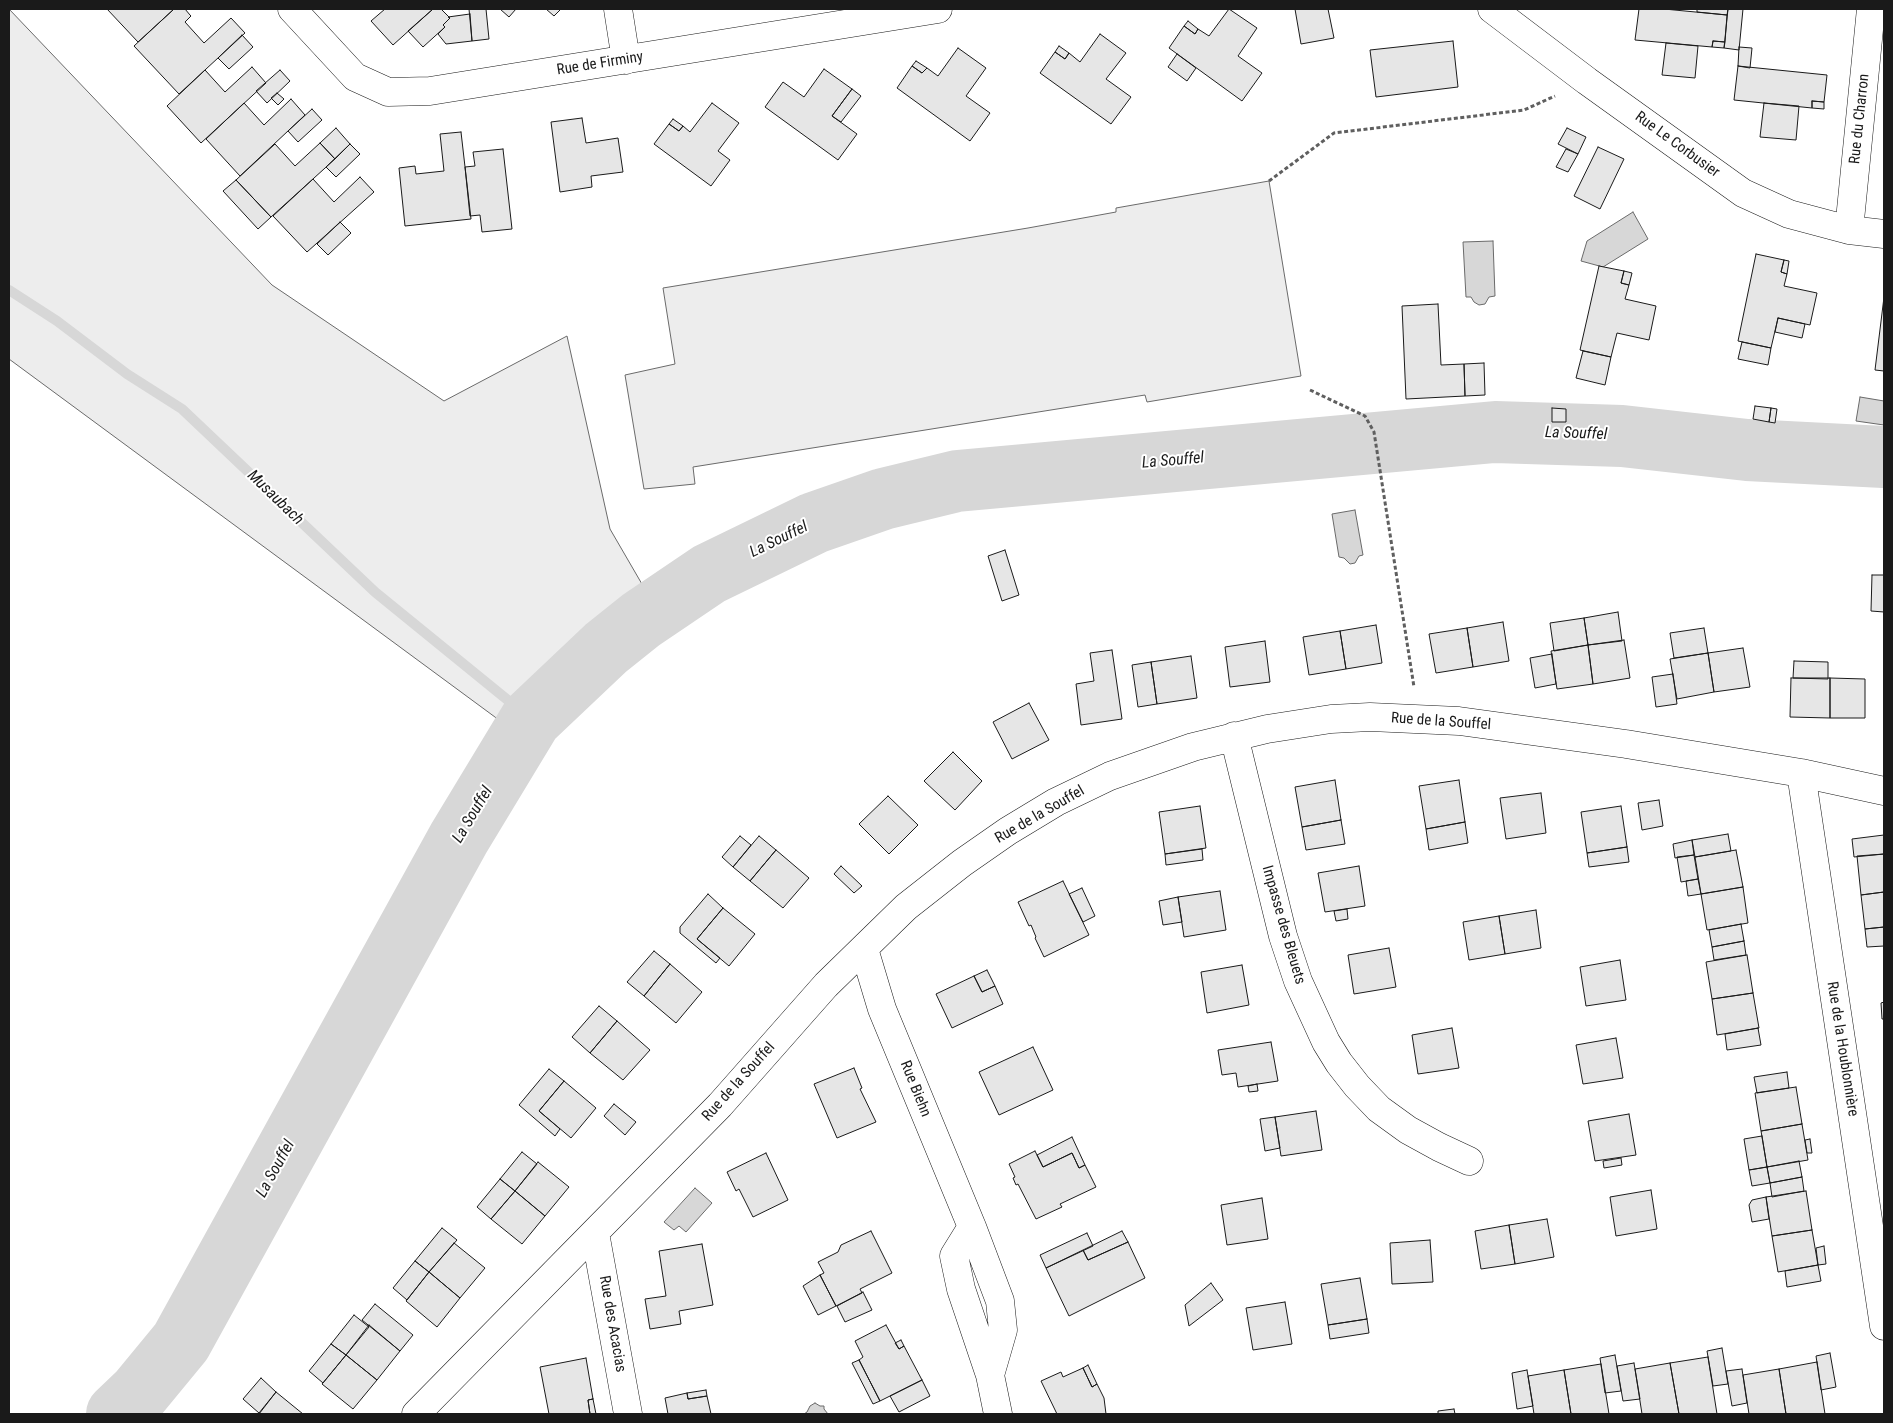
<!DOCTYPE html>
<meta charset="utf-8">
<style>
body{margin:0}
#map{position:relative;width:1893px;height:1423px;overflow:hidden;background:#fff;font-family:"Roboto Condensed",sans-serif}
canvas{display:block}
.frame{position:absolute;inset:0;border:10px solid #1a1a1a;pointer-events:none}
</style>
<div id="map">
<canvas width="1893" height="1423"></canvas>
<div class="frame"></div>
</div>
<script>
const ctx = document.querySelector('canvas').getContext('2d');
ctx.lineJoin = 'round';
function fillPath(path, color) { ctx.fillStyle = color; ctx.fill(path, 'evenodd'); }
const toPath = rows => new Path2D(rows.map(r => 'M' + r).join(''));
function trace(path, color, width, dash) { ctx.strokeStyle = color; ctx.lineWidth = width; ctx.lineCap = dash ? 'butt' : 'round'; ctx.setLineDash(dash || []); ctx.stroke(path); }
function label(font, color, halo, rows, align = 'center') {
  ctx.font = font + ' "Roboto Condensed",sans-serif'; ctx.lineWidth = 4; ctx.setLineDash([]); ctx.textBaseline = 'middle'; ctx.strokeStyle = halo; ctx.fillStyle = color; for (const [text, x, y, turn = 0] of rows) {
    ctx.save(); ctx.translate(x, y); ctx.rotate((+turn || 0) * Math.PI / 180); ctx.textAlign = isNaN(turn) ? turn : align; if (halo) ctx.strokeText(text, 0, 0); ctx.fillText(text, 0, 0); ctx.restore();
  }
}
const built = toPath([
 [9,9,272,285,444,401,567,336,610,529,646,591,499,720,9,359,9,9],
 [1269,181,1301,376,1147,402,1145,395,693,467,695,484,644,489,625,375,675,364,663,288,1028,228,1116,212,1116,208,1269,181]
]);
const water = toPath([
 [1633,212,1648,239,1603,267,1581,261,1587,241,1633,212],
 [1493,241,1495,296,1489,297,1485,304,1479,305,1474,302,1471,297,1466,297,1463,242,1493,241],
 [1860,397,1884,401,1884,425,1856,421,1860,397],
 [1355,510,1363,555,1359,556,1355,563,1350,564,1344,558,1339,557,1332,514,1355,510],
 [695,1188,712,1203,686,1232,679,1226,674,1230,664,1222,695,1188],
 [815,1403,820,1406,824,1406,824,1409,828,1414,804,1414,807,1412,810,1406,815,1403]
]);
const stream = toPath([
 [9,290,57,321,127,374,182,409,375,592,531,719]
]);
const river = toPath([
 [117,1414,139,1393,181,1342,459,838,531,719,606,648,641,620,709,574,814,523,883,499,957,481,1495,432,1622,436,1747,450,1884,457]
]);
const building = toPath([
 [107,9,174,9,138,42,107,9],
 [174,9,185,9,190,15,191,16,185,22,204,43,231,18,245,33,179,94,134,46,174,9],
 [385,9,433,9,393,45,371,21,385,9],
 [433,9,441,9,450,18,443,25,445,27,423,47,408,31,433,9],
 [469,9,486,9,489,39,472,41,469,9],
 [500,9,516,9,509,17,500,9],
 [546,9,561,9,554,16,546,9],
 [1229,9,1257,28,1238,56,1262,73,1242,101,1169,48,1184,26,1195,34,1198,29,1209,36,1229,9],
 [1295,9,1328,9,1334,38,1301,44,1295,9],
 [1639,9,1664,9,1727,15,1725,42,1713,41,1712,47,1635,40,1639,9],
 [1697,9,1728,9,1727,15,1697,12,1697,9],
 [1728,9,1743,9,1739,50,1724,48,1728,9],
 [470,14,472,41,446,44,438,34,445,27,443,25,450,18,448,17,470,14],
 [1188,21,1198,29,1195,34,1184,26,1188,21],
 [1100,34,1126,53,1106,79,1131,97,1111,124,1040,73,1055,52,1065,59,1069,53,1080,62,1100,34],
 [242,35,253,47,229,69,218,58,242,35],
 [1453,41,1458,87,1376,97,1370,50,1453,41],
 [1713,41,1725,42,1724,48,1712,47,1713,41],
 [1666,43,1698,46,1695,78,1662,75,1666,43],
 [1059,46,1069,53,1065,59,1055,52,1059,46],
 [1739,47,1752,48,1750,68,1738,66,1739,47],
 [958,48,986,68,966,96,990,113,970,141,897,88,912,66,922,73,927,68,938,76,958,48],
 [1177,54,1196,68,1187,81,1168,67,1177,54],
 [916,61,927,68,922,73,912,66,916,61],
 [1738,66,1827,75,1824,102,1812,101,1812,108,1734,100,1738,66],
 [252,67,266,83,201,143,167,106,205,70,225,92,252,67],
 [824,69,852,89,832,116,857,134,838,160,765,107,783,82,804,97,824,69],
 [280,70,290,81,267,103,256,91,280,70],
 [852,89,861,96,841,122,832,116,852,89],
 [277,93,284,99,278,105,271,98,277,93],
 [291,99,305,115,240,176,206,139,244,103,264,125,291,99],
 [1812,101,1824,102,1824,109,1812,108,1812,101],
 [712,103,739,123,718,151,730,160,711,186,654,144,669,124,679,131,683,126,690,132,712,103],
 [1764,103,1799,106,1796,140,1760,137,1764,103],
 [312,109,322,120,298,142,288,131,312,109],
 [582,118,586,143,618,138,623,172,591,176,592,187,560,192,551,122,582,118],
 [673,119,683,126,679,131,669,124,673,119],
 [336,128,350,144,335,159,320,143,336,128],
 [1567,128,1586,137,1578,154,1558,144,1567,128],
 [461,132,471,219,405,226,399,168,415,166,416,174,444,171,440,134,461,132],
 [320,143,335,159,271,217,236,180,275,144,295,166,320,143],
 [350,144,360,154,336,177,326,167,350,144],
 [1598,147,1624,159,1600,209,1574,196,1598,147],
 [503,149,512,229,482,232,480,215,470,216,465,167,475,166,473,152,503,149],
 [1566,149,1578,154,1568,172,1556,167,1566,149],
 [360,177,374,192,307,252,273,216,313,179,334,202,360,177],
 [236,180,271,217,258,229,223,191,236,180],
 [340,222,351,233,328,255,317,244,340,222],
 [1756,254,1784,260,1781,272,1787,274,1784,286,1817,293,1810,325,1778,318,1771,348,1738,341,1756,254],
 [1784,260,1789,261,1787,274,1781,272,1784,260],
 [1599,266,1624,271,1621,283,1629,285,1625,299,1656,306,1649,340,1617,333,1611,357,1580,350,1599,266],
 [1624,271,1632,273,1629,285,1621,283,1624,271],
 [1884,297,1884,371,1875,370,1884,297],
 [1438,304,1441,365,1464,364,1465,396,1406,399,1402,306,1438,304],
 [1778,318,1805,324,1802,338,1775,332,1778,318],
 [1742,342,1771,348,1768,365,1738,359,1742,342],
 [1583,351,1611,357,1605,385,1576,378,1583,351],
 [1484,363,1485,395,1465,396,1464,364,1484,363],
 [1755,406,1771,408,1769,422,1753,419,1755,406],
 [1552,408,1566,409,1566,422,1552,422,1552,408],
 [1771,408,1777,409,1775,423,1769,422,1771,408],
 [1005,550,1019,595,1002,601,988,556,1005,550],
 [1872,575,1884,575,1884,612,1871,611,1872,575],
 [1618,612,1622,641,1588,645,1584,618,1618,612],
 [1584,618,1588,645,1554,651,1550,623,1584,618],
 [1503,622,1509,661,1473,667,1467,628,1503,622],
 [1376,625,1382,663,1346,669,1340,631,1376,625],
 [1467,628,1473,667,1436,673,1429,634,1467,628],
 [1704,628,1708,653,1674,658,1670,633,1704,628],
 [1340,631,1346,669,1309,675,1303,637,1340,631],
 [1624,640,1630,678,1593,684,1588,645,1624,640],
 [1265,641,1270,682,1230,687,1225,647,1265,641],
 [1588,645,1593,684,1557,689,1551,651,1588,645],
 [1743,648,1750,687,1714,692,1708,653,1743,648],
 [1112,650,1122,719,1081,725,1076,684,1094,681,1090,653,1112,650],
 [1708,653,1714,692,1677,699,1670,659,1708,653],
 [1552,654,1556,684,1535,688,1530,658,1552,654],
 [1191,656,1197,698,1157,704,1151,662,1191,656],
 [1794,661,1828,662,1828,679,1793,678,1794,661],
 [1151,662,1157,704,1138,707,1132,665,1151,662],
 [1673,674,1677,704,1656,707,1652,677,1673,674],
 [1791,678,1830,678,1830,718,1790,717,1791,678],
 [1830,678,1865,679,1865,718,1830,718,1830,678],
 [1029,703,1049,740,1012,759,993,722,1029,703],
 [953,752,982,781,955,810,924,781,953,752],
 [1335,780,1341,820,1302,827,1295,787,1335,780],
 [1459,780,1465,822,1426,829,1419,786,1459,780],
 [1541,793,1546,833,1506,839,1500,798,1541,793],
 [888,796,918,825,889,854,859,824,888,796],
 [1659,800,1663,826,1642,830,1638,803,1659,800],
 [1200,806,1206,848,1165,854,1159,812,1200,806],
 [1621,806,1627,847,1587,853,1581,812,1621,806],
 [1341,820,1345,844,1306,850,1302,827,1341,820],
 [1465,822,1468,843,1429,850,1426,829,1465,822],
 [1728,834,1731,851,1695,857,1692,840,1728,834],
 [1884,835,1884,854,1854,857,1852,839,1884,835],
 [740,836,751,845,733,867,722,857,740,836],
 [759,836,776,850,750,881,733,867,759,836],
 [1692,840,1694,855,1675,858,1673,844,1692,840],
 [1627,847,1629,862,1589,867,1587,853,1627,847],
 [1202,849,1203,860,1166,865,1165,854,1202,849],
 [776,850,809,878,783,908,750,881,776,850],
 [1736,850,1743,887,1701,894,1695,857,1736,850],
 [1884,854,1884,892,1861,895,1857,856,1884,854],
 [1694,855,1698,879,1681,882,1677,857,1694,855],
 [841,866,862,886,854,893,834,874,841,866],
 [1359,866,1365,906,1325,912,1318,873,1359,866],
 [1698,879,1701,894,1688,896,1686,881,1698,879],
 [1063,881,1089,935,1044,957,1035,938,1036,937,1031,925,1029,926,1018,902,1063,881],
 [1743,887,1748,923,1707,930,1701,894,1743,887],
 [1082,888,1095,916,1083,922,1069,894,1082,888],
 [1220,891,1226,930,1184,937,1178,897,1220,891],
 [1884,892,1884,927,1865,929,1861,895,1884,892],
 [708,894,723,908,697,939,720,958,716,963,680,933,680,927,708,894],
 [1178,897,1182,922,1163,925,1159,901,1178,897],
 [723,908,755,934,729,966,697,939,723,908],
 [1347,909,1348,919,1336,921,1334,911,1347,909],
 [1536,910,1541,948,1505,954,1499,916,1536,910],
 [1499,916,1505,954,1469,960,1463,922,1499,916],
 [1741,924,1744,941,1712,947,1709,930,1741,924],
 [1884,927,1884,946,1867,947,1865,929,1884,927],
 [1744,941,1746,955,1714,960,1712,947,1744,941],
 [1389,948,1396,987,1354,994,1348,955,1389,948],
 [654,951,670,964,644,996,627,982,654,951],
 [1747,955,1753,993,1712,999,1706,962,1747,955],
 [1620,960,1626,1000,1586,1006,1580,967,1620,960],
 [670,964,702,992,676,1023,644,996,670,964],
 [1242,965,1249,1005,1207,1013,1201,972,1242,965],
 [987,970,995,986,982,992,974,976,987,970],
 [974,976,982,992,995,986,1003,1004,952,1028,936,994,974,976],
 [1753,993,1759,1028,1717,1035,1712,999,1753,993],
 [1884,1002,1884,1019,1882,1019,1881,1003,1884,1002],
 [599,1006,617,1021,590,1053,572,1037,599,1006],
 [617,1021,650,1050,623,1080,590,1053,617,1021],
 [1452,1028,1459,1068,1418,1074,1412,1035,1452,1028],
 [1758,1028,1761,1045,1727,1050,1725,1034,1758,1028],
 [1616,1038,1623,1078,1583,1084,1576,1045,1616,1038],
 [1271,1042,1278,1081,1238,1087,1236,1073,1222,1075,1218,1050,1271,1042],
 [1033,1047,1053,1090,999,1115,979,1072,1033,1047],
 [854,1068,862,1088,860,1089,876,1122,837,1138,814,1084,854,1068],
 [549,1069,564,1081,539,1111,560,1129,555,1136,519,1105,549,1069],
 [1787,1072,1789,1088,1757,1093,1754,1077,1787,1072],
 [564,1081,596,1108,571,1138,539,1111,564,1081],
 [1257,1084,1258,1091,1249,1092,1248,1086,1257,1084],
 [1796,1087,1802,1124,1761,1131,1755,1093,1796,1087],
 [614,1104,636,1122,625,1135,604,1116,614,1104],
 [1316,1111,1322,1150,1281,1156,1275,1117,1316,1111],
 [1629,1114,1636,1155,1595,1161,1588,1121,1629,1114],
 [1275,1117,1280,1148,1265,1151,1260,1119,1275,1117],
 [1802,1124,1808,1160,1767,1167,1761,1131,1802,1124],
 [1762,1136,1767,1167,1749,1170,1744,1139,1762,1136],
 [1072,1137,1085,1165,1079,1168,1072,1153,1043,1167,1037,1155,1072,1137],
 [1810,1139,1812,1153,1807,1153,1805,1140,1810,1139],
 [1035,1151,1043,1167,1072,1153,1079,1168,1085,1165,1096,1187,1060,1204,1062,1207,1036,1219,1018,1184,1016,1185,1013,1178,1015,1177,1009,1164,1035,1151],
 [522,1152,537,1164,515,1191,500,1179,522,1152],
 [766,1153,788,1200,753,1217,739,1189,736,1191,727,1172,766,1153],
 [1621,1158,1622,1165,1604,1168,1603,1161,1621,1158],
 [1799,1161,1802,1177,1770,1183,1767,1167,1799,1161],
 [538,1162,569,1187,545,1216,515,1191,538,1162],
 [1767,1167,1770,1183,1752,1186,1749,1170,1767,1167],
 [1802,1177,1804,1191,1772,1197,1770,1183,1802,1177],
 [500,1179,515,1191,491,1219,477,1207,500,1179],
 [1651,1190,1657,1229,1616,1236,1610,1197,1651,1190],
 [515,1191,545,1216,522,1244,491,1219,515,1191],
 [1806,1191,1812,1230,1772,1236,1766,1197,1806,1191],
 [1766,1197,1769,1219,1752,1222,1749,1205,1752,1200,1766,1197],
 [1262,1198,1268,1239,1227,1245,1221,1205,1262,1198],
 [1547,1219,1554,1257,1515,1264,1509,1225,1547,1219],
 [1509,1225,1515,1264,1481,1269,1475,1231,1509,1225],
 [442,1228,457,1240,429,1272,415,1261,442,1228],
 [1812,1230,1818,1265,1778,1272,1772,1236,1812,1230],
 [871,1231,892,1273,860,1289,862,1293,836,1306,820,1275,824,1273,818,1262,838,1252,841,1245,871,1231],
 [1122,1231,1128,1242,1088,1260,1083,1250,1122,1231],
 [1087,1233,1093,1246,1046,1268,1040,1255,1087,1233],
 [1430,1240,1433,1282,1392,1284,1390,1243,1430,1240],
 [1128,1242,1145,1278,1069,1316,1046,1268,1083,1250,1088,1260,1128,1242],
 [454,1243,485,1268,460,1298,429,1272,454,1243],
 [702,1244,713,1305,679,1311,681,1324,650,1329,645,1299,666,1296,659,1251,702,1244],
 [1824,1246,1826,1264,1818,1265,1816,1248,1824,1246],
 [415,1261,429,1272,407,1300,393,1288,415,1261],
 [1818,1265,1821,1281,1787,1287,1785,1271,1818,1265],
 [429,1272,460,1298,437,1327,406,1301,429,1272],
 [820,1275,836,1306,818,1315,803,1286,820,1275],
 [1360,1278,1367,1319,1328,1325,1321,1284,1360,1278],
 [1211,1283,1223,1300,1189,1326,1185,1305,1211,1283],
 [863,1292,872,1310,845,1322,837,1306,863,1292],
 [1285,1302,1292,1344,1253,1350,1246,1308,1285,1302],
 [375,1304,413,1335,400,1351,362,1320,375,1304],
 [354,1315,369,1327,346,1355,331,1344,354,1315],
 [1367,1319,1369,1333,1330,1339,1328,1325,1367,1319],
 [369,1325,400,1351,377,1380,346,1355,369,1325],
 [886,1325,899,1349,904,1346,922,1380,880,1401,859,1360,863,1357,855,1341,886,1325],
 [901,1340,904,1346,899,1349,895,1343,901,1340],
 [331,1344,346,1355,323,1383,309,1371,331,1344],
 [1722,1348,1728,1384,1713,1386,1707,1351,1722,1348],
 [1830,1353,1836,1387,1821,1390,1816,1356,1830,1353],
 [346,1355,377,1380,353,1409,322,1384,346,1355],
 [1615,1355,1621,1391,1605,1393,1600,1358,1615,1355],
 [1708,1357,1717,1414,1679,1414,1670,1363,1708,1357],
 [586,1358,593,1399,588,1400,590,1414,549,1414,540,1367,586,1358],
 [859,1360,880,1401,873,1404,852,1363,859,1360],
 [1817,1362,1825,1414,1786,1414,1779,1369,1817,1362],
 [1634,1363,1640,1399,1623,1401,1617,1366,1634,1363],
 [1670,1363,1679,1414,1642,1414,1635,1369,1670,1363],
 [1601,1364,1609,1414,1571,1414,1564,1370,1601,1364],
 [1088,1365,1097,1384,1092,1387,1083,1368,1088,1365],
 [1083,1368,1092,1387,1097,1384,1104,1398,1106,1414,1057,1414,1041,1381,1061,1372,1063,1377,1083,1368],
 [1742,1369,1747,1403,1732,1406,1726,1371,1742,1369],
 [1779,1369,1786,1414,1749,1414,1743,1375,1779,1369],
 [1527,1370,1533,1406,1517,1409,1512,1373,1527,1370],
 [1564,1370,1571,1414,1534,1414,1528,1376,1564,1370],
 [261,1378,276,1392,259,1413,243,1399,261,1378],
 [922,1380,930,1396,899,1412,890,1396,922,1380],
 [706,1390,707,1396,688,1399,687,1393,706,1390],
 [276,1392,303,1414,259,1414,276,1392],
 [687,1393,688,1399,707,1396,711,1414,668,1414,665,1398,687,1393],
 [593,1399,596,1414,590,1414,588,1400,593,1399],
 [1454,1409,1455,1414,1438,1414,1438,1411,1454,1409]
]);
const path = toPath([
 [1269,181,1334,133,1524,110,1555,96],
 [1310,390,1365,416,1374,432,1414,687]
]);
const minor = toPath([
 [292,9,355,77,388,92,430,91,938,9],
 [618,9,626,60],
 [1492,9,1587,81,1743,193,1789,214,1849,230,1884,234],
 [1849,230,1871,9],
 [1234,736,1283,936,1298,981,1326,1042,1339,1063,1357,1086,1379,1109,1408,1130,1439,1147,1469,1161],
 [1801,773,1884,1326],
 [864,949,882,1009,972,1227,1000,1301,1003,1330,990,1375],
 [972,1227,954,1256,961,1289,990,1375,998,1414],
 [595,1233,628,1414],
 [416,1414,720,1105,826,985,906,907,962,863,1008,831,1056,802,1110,776,1193,747,1267,729,1331,719,1370,717,1459,721,1626,744,1801,773,1884,791]
]);
const streetNames = [
 ["Rue de Firminy",600,64,-9],
 ["Rue du Charron",1860,119,-84],
 ["Rue Le Corbusier",1677,145,36],
 ["Rue de la Souffel",1441,722,4],
 ["Rue de la Souffel",1040,815,-30],
 ["Impasse des Bleuets",1283,925,74],
 ["Rue de la Houblonnière",1842,1049,81],
 ["Rue de la Souffel",739,1082,-48],
 ["Rue Biehn",915,1089,68],
 ["Rue des Acacias",612,1324,80]
];
const waterNames = [
 ["La Souffel",1576,434,2],
 ["La Souffel",1173,461,-5],
 ["Musaubach",275,498,44],
 ["La Souffel",779,540,-26],
 ["La Souffel",473,815,-59],
 ["La Souffel",276,1169,-61]
];
fillPath(built, '#ededed');
trace(built, '#6a6a6a', 1);
fillPath(water, '#d7d7d7');
trace(water, '#6a6a6a', 1);
trace(stream, '#d7d7d7', 10);
trace(river, '#d7d7d7', 62);
fillPath(building, '#e6e6e6');
trace(building, '#1a1a1a', 1);
trace(minor, '#1a1a1a', 29);
trace(path, '#5f5f5f', 3, [4, 2.5]);
trace(minor, '#fff', 28);
label('15px', '#1a1a1a', '#fff', streetNames);
label('italic 16px', '#1a1a1a', '#fff', waterNames);
</script>
